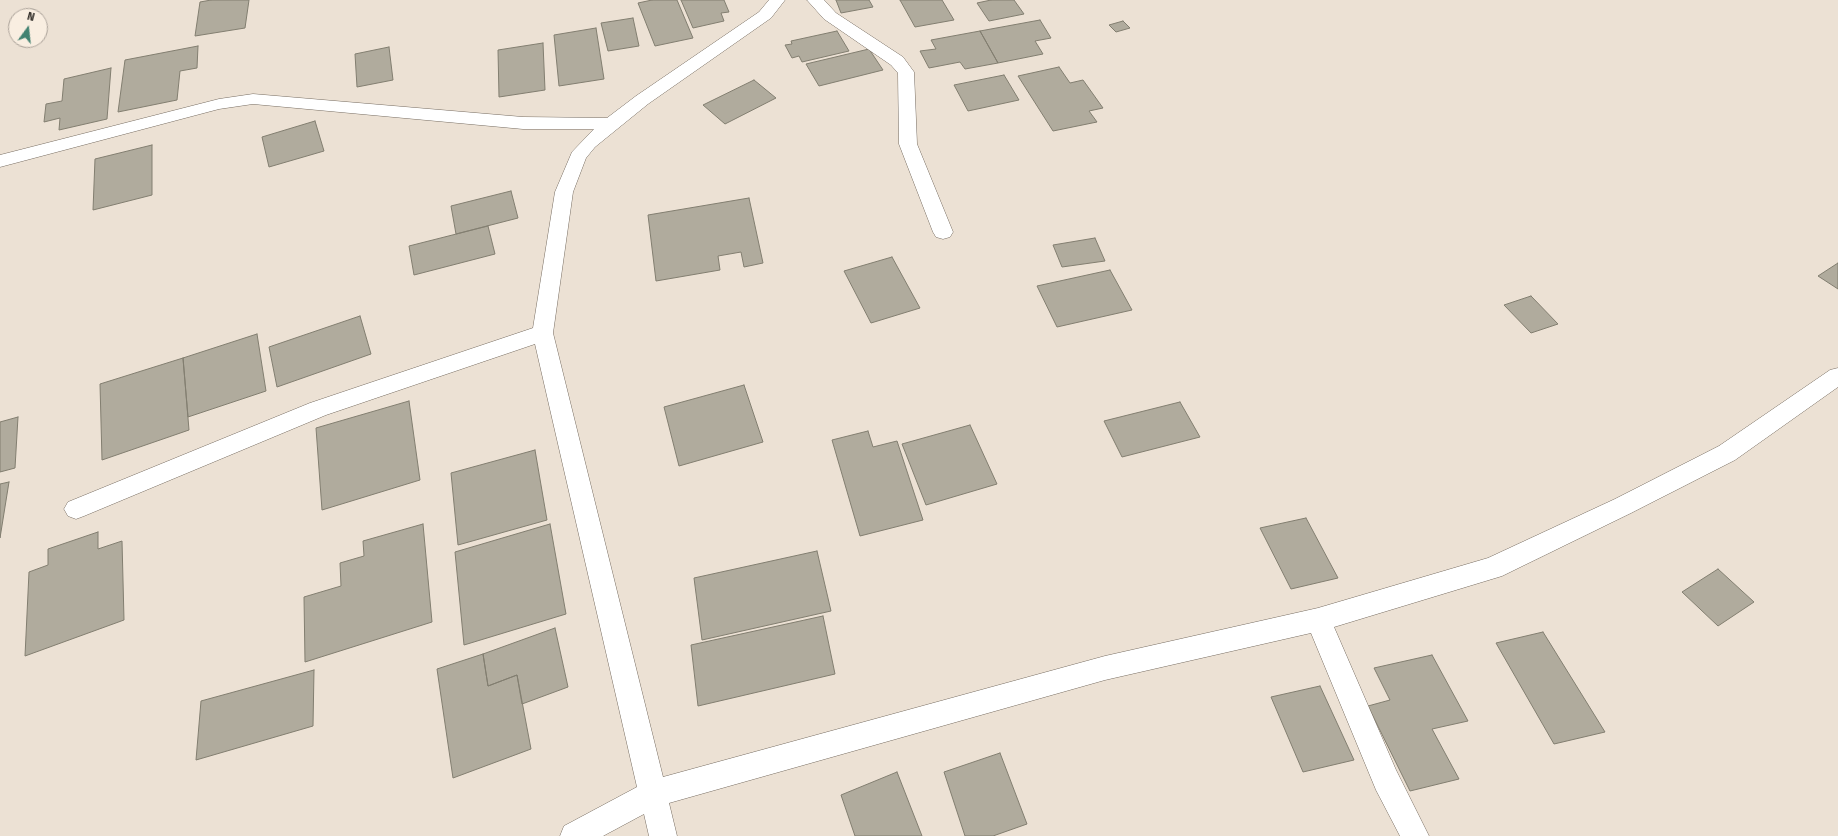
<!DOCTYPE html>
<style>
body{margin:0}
#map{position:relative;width:1838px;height:836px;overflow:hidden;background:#ece1d4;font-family:"Fira Sans",sans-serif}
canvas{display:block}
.north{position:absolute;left:8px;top:8px;width:40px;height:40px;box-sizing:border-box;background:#f9eee1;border:1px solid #aba299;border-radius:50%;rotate:15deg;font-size:11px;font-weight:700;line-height:16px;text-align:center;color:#35312c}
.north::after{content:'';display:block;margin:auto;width:14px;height:18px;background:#428271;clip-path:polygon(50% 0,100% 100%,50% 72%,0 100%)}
</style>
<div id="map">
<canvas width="1838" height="836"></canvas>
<div class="north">N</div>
</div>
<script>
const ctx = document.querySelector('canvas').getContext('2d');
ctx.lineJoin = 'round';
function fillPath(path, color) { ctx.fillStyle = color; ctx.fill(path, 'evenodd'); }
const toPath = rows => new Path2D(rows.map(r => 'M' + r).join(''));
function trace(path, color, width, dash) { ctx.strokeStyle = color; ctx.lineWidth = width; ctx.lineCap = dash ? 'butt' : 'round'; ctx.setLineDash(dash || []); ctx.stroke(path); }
const building = toPath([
 [211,0,249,0,245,28,195,36,200,2,211,0],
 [652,0,677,0,693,38,655,46,638,3,652,0],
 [681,0,724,0,729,12,721,13,724,21,693,28,681,0],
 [836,0,869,0,873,7,841,13,836,0],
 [900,0,942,0,954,20,915,27,900,0],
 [991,0,1014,0,1024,14,989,21,977,3,991,0],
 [633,18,639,46,608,51,601,23,633,18],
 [1040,20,1051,38,1035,41,1043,54,998,63,980,31,1040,20],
 [1123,21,1130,28,1116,32,1109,25,1123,21],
 [596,28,604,79,559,86,554,35,596,28],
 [837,31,849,51,802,62,799,56,792,58,785,45,792,44,791,41,837,31],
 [980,31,998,63,965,69,960,62,929,68,920,51,936,49,931,40,980,31],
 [543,43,545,90,499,97,498,50,543,43],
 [198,46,197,68,180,71,177,100,118,112,125,60,198,46],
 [389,47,393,80,357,87,355,54,389,47],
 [869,49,883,70,819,86,806,64,869,49],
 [1059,67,1070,83,1083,80,1103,108,1089,111,1097,122,1053,131,1018,76,1059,67],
 [111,68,107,119,59,130,60,118,44,122,46,104,62,101,64,79,111,68],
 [1004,75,1019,100,968,111,954,85,1004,75],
 [754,80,776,98,725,124,703,105,754,80],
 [315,121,324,151,269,167,262,137,315,121],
 [152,145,152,195,93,210,95,159,152,145],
 [511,191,518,218,456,234,451,206,511,191],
 [749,198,763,263,744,267,741,252,718,256,720,270,656,281,648,215,749,198],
 [488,226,495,254,414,275,409,246,488,226],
 [1095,238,1105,261,1062,267,1053,245,1095,238],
 [892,257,920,308,871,323,844,271,892,257],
 [1838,263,1838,289,1818,276,1838,263],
 [1110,270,1132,310,1057,327,1037,286,1110,270],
 [1531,296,1558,324,1531,333,1504,305,1531,296],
 [360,316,371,354,277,387,269,347,360,316],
 [257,334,266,391,188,417,183,358,257,334],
 [183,358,189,430,102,460,100,384,183,358],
 [744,385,763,442,679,466,664,407,744,385],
 [409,401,420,480,322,510,316,428,409,401],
 [1180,402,1200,437,1122,457,1104,421,1180,402],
 [18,417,15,468,0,472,0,422,18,417],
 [970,425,997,484,926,505,902,444,970,425],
 [868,431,873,447,897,441,923,520,860,536,832,440,868,431],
 [535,450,547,520,458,545,451,473,535,450],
 [9,482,0,538,0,484,9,482],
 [1306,518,1338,578,1291,589,1260,528,1306,518],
 [423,524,432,622,305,662,304,597,341,586,340,563,364,556,363,541,423,524],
 [550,524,566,614,464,645,455,552,550,524],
 [98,532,98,549,122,541,124,620,25,656,29,572,48,565,48,549,98,532],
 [817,551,831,611,702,640,694,578,817,551],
 [1718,569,1754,602,1718,626,1682,592,1718,569],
 [823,616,835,674,698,706,691,645,823,616],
 [555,628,568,687,522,704,517,675,488,686,483,654,555,628],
 [1543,632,1605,732,1554,744,1496,643,1543,632],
 [483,654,488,686,517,675,531,749,453,778,437,669,483,654],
 [1432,655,1468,721,1432,729,1459,779,1410,791,1368,706,1390,700,1374,668,1432,655],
 [314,670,313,726,196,760,201,701,314,670],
 [1320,686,1354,760,1303,772,1271,697,1320,686],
 [1000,753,1027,824,993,836,965,836,944,772,1000,753],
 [897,772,922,836,855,836,841,795,897,772]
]);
const minor = toPath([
 [769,0,785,0,771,18,648,104,595,147,586,158,573,192,553,333,663,777,1105,656,1318,608,1488,558,1615,499,1719,446,1830,370,1838,368,1838,387,1735,460,1631,513,1502,576,1334,627,1396,770,1429,836,1400,836,1376,790,1311,633,1105,680,669,803,677,836,649,836,644,814,603,836,560,836,564,826,637,787,535,344,326,415,84,516,76,519,68,516,64,509,68,502,310,403,533,328,555,192,572,152,594,129,523,129,253,104,219,109,0,167,0,155,219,99,253,94,523,117,607,118,636,96,759,12,769,0],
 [807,0,824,0,836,13,903,57,914,72,917,144,953,232,950,237,943,239,936,237,933,232,899,144,898,73,891,65,824,19,807,0]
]);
fillPath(building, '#b0ab9d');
trace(building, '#827e70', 1);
trace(minor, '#776d62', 1);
fillPath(minor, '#fff');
</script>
